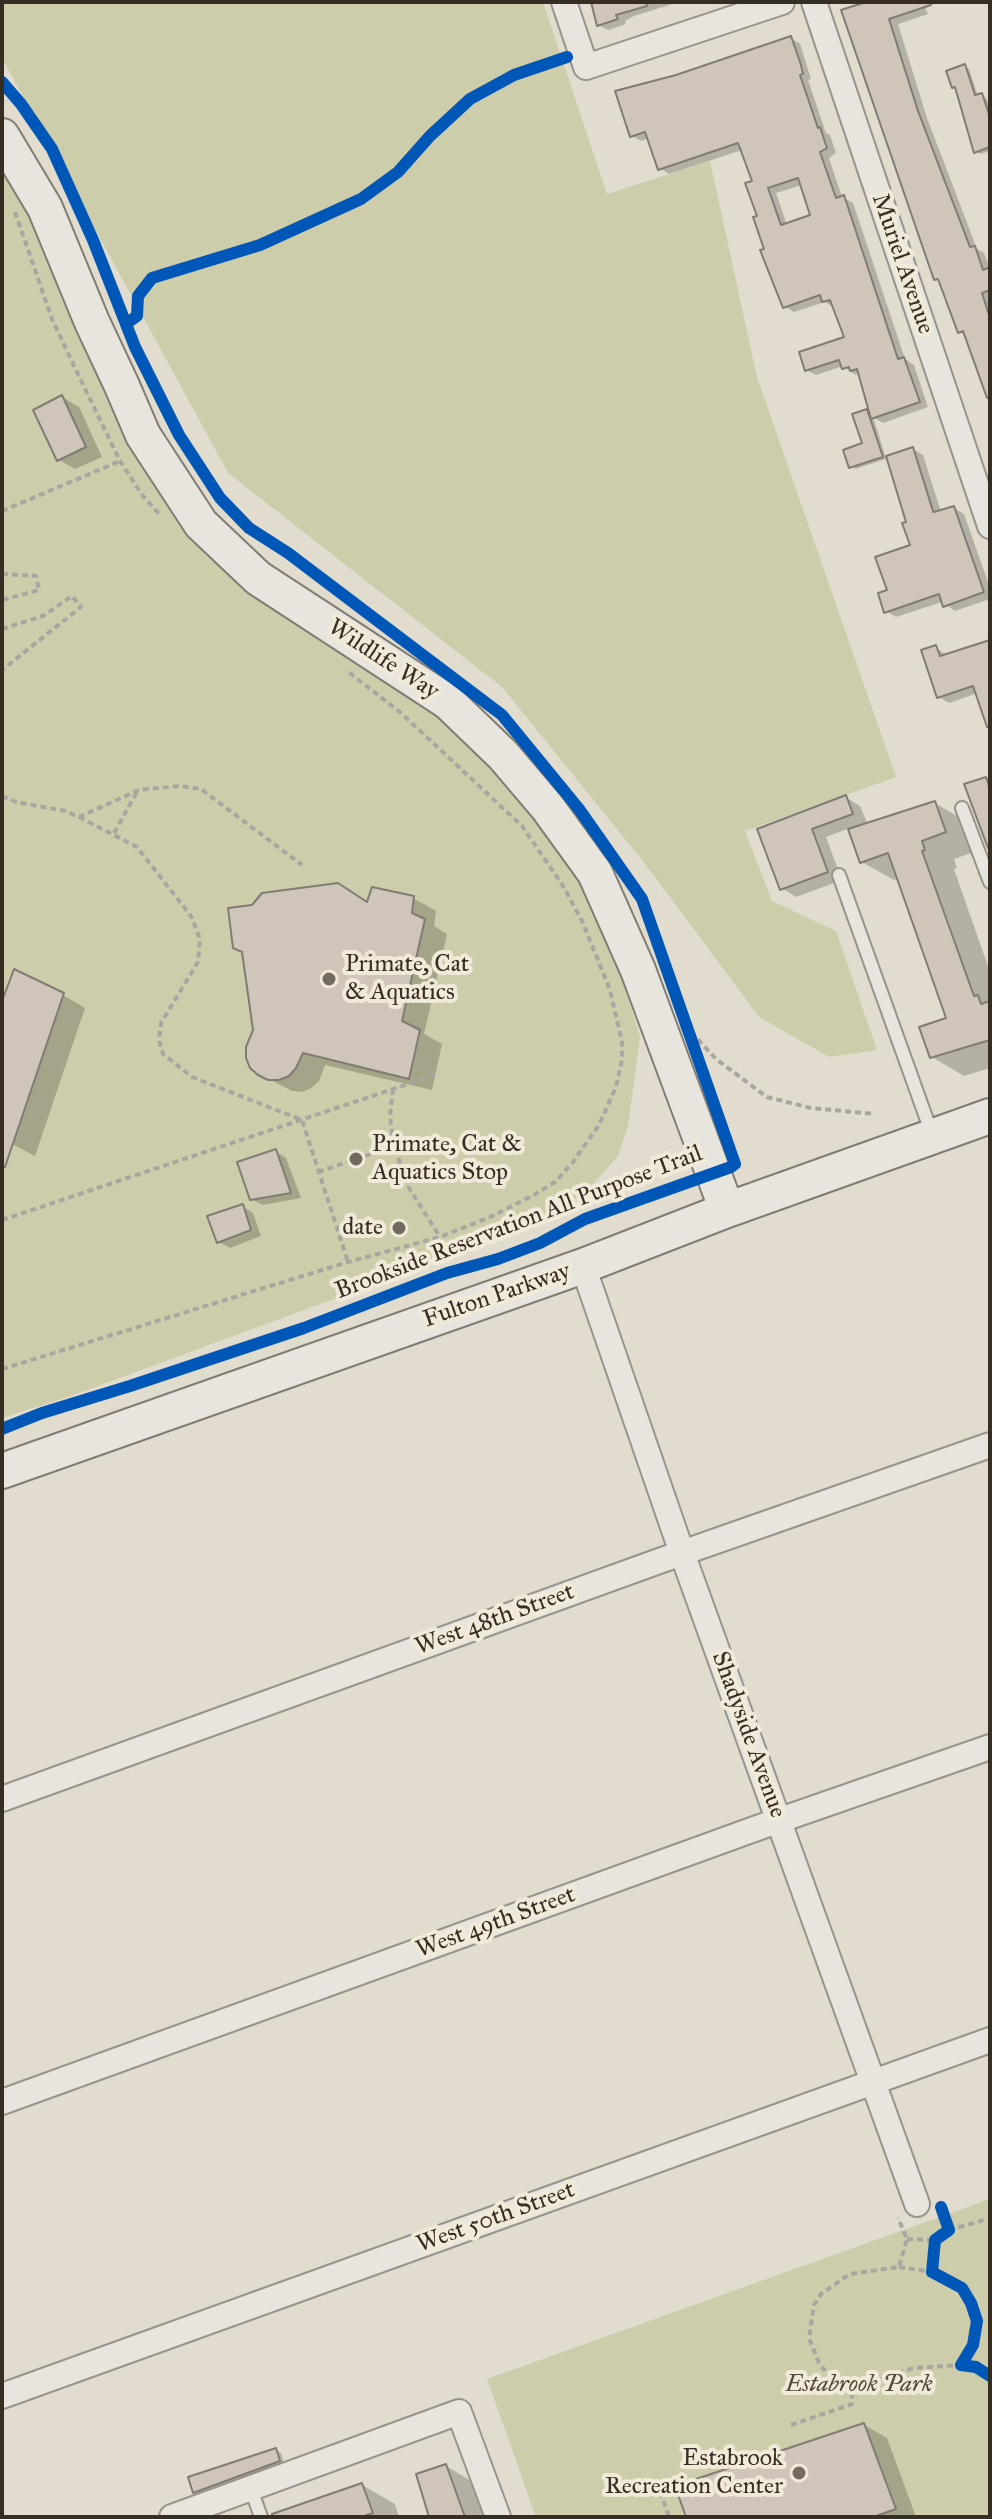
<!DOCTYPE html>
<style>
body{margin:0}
#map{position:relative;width:992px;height:2519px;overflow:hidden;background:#e1dccd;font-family:"IM FELL Great Primer",serif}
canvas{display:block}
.frame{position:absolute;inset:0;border:4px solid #372e23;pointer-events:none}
</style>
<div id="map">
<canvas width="992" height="2519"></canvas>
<div class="frame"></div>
</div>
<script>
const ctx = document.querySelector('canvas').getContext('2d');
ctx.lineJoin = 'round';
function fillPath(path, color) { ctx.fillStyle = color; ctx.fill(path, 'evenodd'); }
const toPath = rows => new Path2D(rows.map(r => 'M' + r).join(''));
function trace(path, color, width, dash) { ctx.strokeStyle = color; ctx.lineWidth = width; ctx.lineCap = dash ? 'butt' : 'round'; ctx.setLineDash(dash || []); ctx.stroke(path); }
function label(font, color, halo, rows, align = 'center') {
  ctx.font = font + ' "IM FELL Great Primer",serif'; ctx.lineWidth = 8; ctx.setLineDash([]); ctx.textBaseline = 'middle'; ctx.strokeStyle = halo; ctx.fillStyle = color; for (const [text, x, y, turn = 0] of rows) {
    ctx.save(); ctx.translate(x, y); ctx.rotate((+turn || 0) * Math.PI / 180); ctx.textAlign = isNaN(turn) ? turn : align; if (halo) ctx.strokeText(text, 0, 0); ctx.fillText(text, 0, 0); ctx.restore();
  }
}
const green = toPath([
 [2,2,543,2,607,194,710,161,757,377,896,777,745,831,772,901,836,931,877,1050,829,1057,759,1017,646,865,502,687,228,473,2,58],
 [2,159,133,441,379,668,455,729,517,794,576,874,591,901,619,965,640,1037,628,1126,618,1156,595,1182,566,1206,469,1249,71,1396,2,1418],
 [990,2199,990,2517,536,2517,487,2379]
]);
const shadow = toPath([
 [592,2,679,2,634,16,625,21,626,24,608,30,598,25],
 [875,2,923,2,928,14,898,24,927,118,977,249,984,253,990,269,990,392,966,336,959,332,942,283,935,279],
 [791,38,800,44,811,79,808,80,826,133,830,135,836,153,829,158,842,197,853,203,905,359,914,365,928,407,883,423,873,417,886,458,913,449,923,455,941,512,954,508,964,514,990,588,990,599,955,611,942,602,896,617,886,611,889,591,912,546,908,523,889,458,855,469,850,466,864,445,867,411,872,414,860,375,854,374,843,366,816,375,807,370,846,339,833,307,825,302,794,312,784,306,759,217,755,182,742,150,669,174,660,168,649,138,641,141,631,135,677,77],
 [802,185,812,216,787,225,776,193],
 [965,66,969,69,978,96,982,95,986,98,990,108,990,151,981,154,976,152,958,89,953,87],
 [62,397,79,407,102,457,75,469,59,460],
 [990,642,990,731,978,693,949,703,939,697,936,647,947,656],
 [845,797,860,806,868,825,935,803,967,822,977,851,954,859,957,868,954,869,990,972,990,1068,964,1076,932,1057,948,1019,899,879,894,880,862,862,850,828,826,837,842,880,796,897,782,888,760,830],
 [413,898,436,911,434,926,447,934,424,1034,442,1044,432,1090,325,1065,319,1081,311,1088,302,1092,292,1091,259,1074,369,904],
 [63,995,85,1008,35,1156,2,1139,2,1007],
 [275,1151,286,1158,301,1198,263,1205,251,1199],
 [242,1206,253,1213,261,1236,230,1248,219,1242],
 [864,2425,887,2438,916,2517,688,2517],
 [276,2450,281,2453,284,2464,200,2495,195,2492],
 [446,2466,478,2485,489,2517,433,2517],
 [362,2485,395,2504,399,2517,283,2517]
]);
const building = toPath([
 [591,2,646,2,647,6,616,15,618,19,597,26,591,2],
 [866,2,930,2,931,5,889,19,918,111,970,247,975,246,983,270,990,267,990,290,982,293,990,318,990,397,987,398,963,331,958,333,938,279,934,280,841,10,866,2],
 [791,36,801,65,803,74,800,75,818,128,820,127,827,148,820,152,836,198,844,195,898,359,904,357,920,402,871,419,857,369,850,371,849,367,842,369,839,360,805,371,799,352,844,337,830,300,822,302,820,295,783,308,760,250,764,249,753,217,757,216,745,183,752,181,738,143,658,170,645,132,630,137,615,91,676,75,791,36],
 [798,178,810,215,781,225,768,188,798,178],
 [965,64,975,95,982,93,990,117,990,147,974,153,955,87,952,88,946,71,965,64],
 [62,395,86,447,57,461,33,410,62,395],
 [867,409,883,457,849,468,843,450,862,443,852,414,867,409],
 [913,447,933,511,934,512,954,506,984,592,943,607,939,594,884,613,878,593,887,590,875,557,910,545,902,523,906,522,886,456,913,447],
 [990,640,990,727,987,727,973,686,937,698,921,650,936,645,940,656,990,640],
 [986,777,990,789,990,848,988,848,964,784,986,777],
 [846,795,853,814,812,829,828,872,780,890,757,829,846,795],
 [935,801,946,832,922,841,925,850,922,851,974,996,978,995,981,1004,990,1001,990,1040,930,1058,919,1027,946,1018,888,853,860,863,848,829,935,801],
 [338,883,367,902,372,887,414,896,412,913,425,919,402,1021,420,1030,409,1079,303,1053,296,1068,289,1076,279,1080,268,1080,258,1075,250,1068,246,1058,246,1047,253,1030,242,952,233,948,228,908,252,905,262,893,338,883],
 [14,969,64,993,5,1167,2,1166,2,1001,14,969],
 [276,1149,291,1193,250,1200,237,1162,276,1149],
 [243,1204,251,1230,217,1243,207,1216,243,1204],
 [864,2423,896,2509,873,2517,686,2517,675,2486,864,2423],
 [276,2448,280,2461,193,2493,188,2477,276,2448],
 [446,2464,465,2517,429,2517,416,2474,446,2464],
 [362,2483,373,2513,361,2517,272,2517,272,2514,362,2483]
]);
const path = toPath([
 [15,212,52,319,76,370,120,461,143,496,161,516],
 [126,324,137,316,138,296,152,278,260,245,361,199,398,172,430,136,470,99,514,75,561,59],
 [2,511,120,461],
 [2,574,36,576,39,590,2,600],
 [2,629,43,616,72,596,81,607,2,670],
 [2,796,16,802,65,811,79,817,139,790,179,786,201,789,302,865],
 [79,817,137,847,191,916,200,939,198,962,161,1023,159,1040,163,1054,192,1077,302,1120,348,1262],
 [114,833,137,792],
 [691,1032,716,1059,767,1097,811,1108,875,1114],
 [393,1089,390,1117,394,1146,409,1188,440,1237],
 [318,1172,394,1146],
 [2,1220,438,1074],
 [2,1369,348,1262,440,1237,488,1218,534,1195,555,1182,573,1162,599,1125,616,1087,622,1060,622,1042,610,990,582,921,563,886,522,826,401,713,346,670],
 [949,2230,984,2220],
 [907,2239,935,2240],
 [899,2267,932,2272],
 [988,2374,990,2370],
 [852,2393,894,2374,914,2368,961,2365],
 [791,2425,852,2404,852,2393,827,2373,819,2363,809,2338,814,2305,821,2294,850,2274,899,2267,907,2239,898,2218],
 [657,2482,669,2517]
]);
const lane = toPath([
 [962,808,990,882],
 [839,875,932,1134],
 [251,2489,261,2517]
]);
const street = toPath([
 [564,2,586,67,782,2],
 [814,2,990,526],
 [583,1266,682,1553,917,2204],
 [2,1799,662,1560,990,1445],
 [2,2102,760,1827,990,1747],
 [2,2396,990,2040],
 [172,2517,459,2412,498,2517]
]);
const secondary = toPath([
 [2,136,45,208,92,322,122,386,143,435,201,524,258,578,448,702,503,755,548,808,595,873,638,970,727,1210],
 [2,1471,583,1266,727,1210,990,1116]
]);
const cycleway = toPath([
 [2,82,21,104,52,149,93,240,135,347,179,435,220,498,249,528,288,553,502,715,579,809,642,899,735,1164,731,1167,585,1219,540,1243,498,1259,447,1273,304,1328,130,1386,42,1413,2,1429],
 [126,324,137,316,138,296,152,278,260,245,361,199,398,172,430,136,470,99,514,75,567,57],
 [941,2207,949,2230,935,2240,932,2272,962,2288,971,2303,977,2321,973,2345,961,2365,976,2367,990,2376]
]);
const markers = [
 [329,979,8,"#726b5e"],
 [356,1159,8,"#726b5e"],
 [399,1228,8,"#726b5e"],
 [799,2473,8,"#726b5e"]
];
const streetNames = [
 ["Muriel Avenue",902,264,71],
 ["Wildlife Way",383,660,33],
 ["Brookside Reservation All Purpose Trail",519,1223,-21],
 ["Fulton Parkway",497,1296,-19],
 ["West 48th Street",495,1620,-20],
 ["Shadyside Avenue",748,1735,70],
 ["West 49th Street",496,1923,-20],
 ["West 50th Street",496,2218,-20]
];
const poiNames = [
 ["Primate, Cat",345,965],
 ["& Aquatics",345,993],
 ["Primate, Cat &",372,1145],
 ["Aquatics Stop",372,1173],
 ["date",383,1228,"right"],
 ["Estabrook",783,2459,"right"],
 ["Recreation Center",783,2487,"right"]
];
const parkNames = [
 ["Estabrook Park",859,2385]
];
fillPath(green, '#cecdab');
fillPath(shadow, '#0003');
fillPath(building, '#d0c5b9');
trace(building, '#807c73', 2);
trace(lane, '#98948a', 16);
trace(street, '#98948a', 28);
trace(secondary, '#807c73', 38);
trace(path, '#aaa69f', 4, [6, 4]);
trace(lane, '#e8e5de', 12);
trace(street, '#e8e5de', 24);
trace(secondary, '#e8e5de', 34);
trace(cycleway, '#0057b8', 12);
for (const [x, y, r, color] of markers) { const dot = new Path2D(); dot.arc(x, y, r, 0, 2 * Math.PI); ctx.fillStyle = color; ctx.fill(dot); trace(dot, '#f1ead9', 3); }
label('24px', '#372e23', '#f1ead9', streetNames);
label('24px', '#372e23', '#f1ead9', poiNames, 'left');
label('italic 24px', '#524b39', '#f1ead9', parkNames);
</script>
